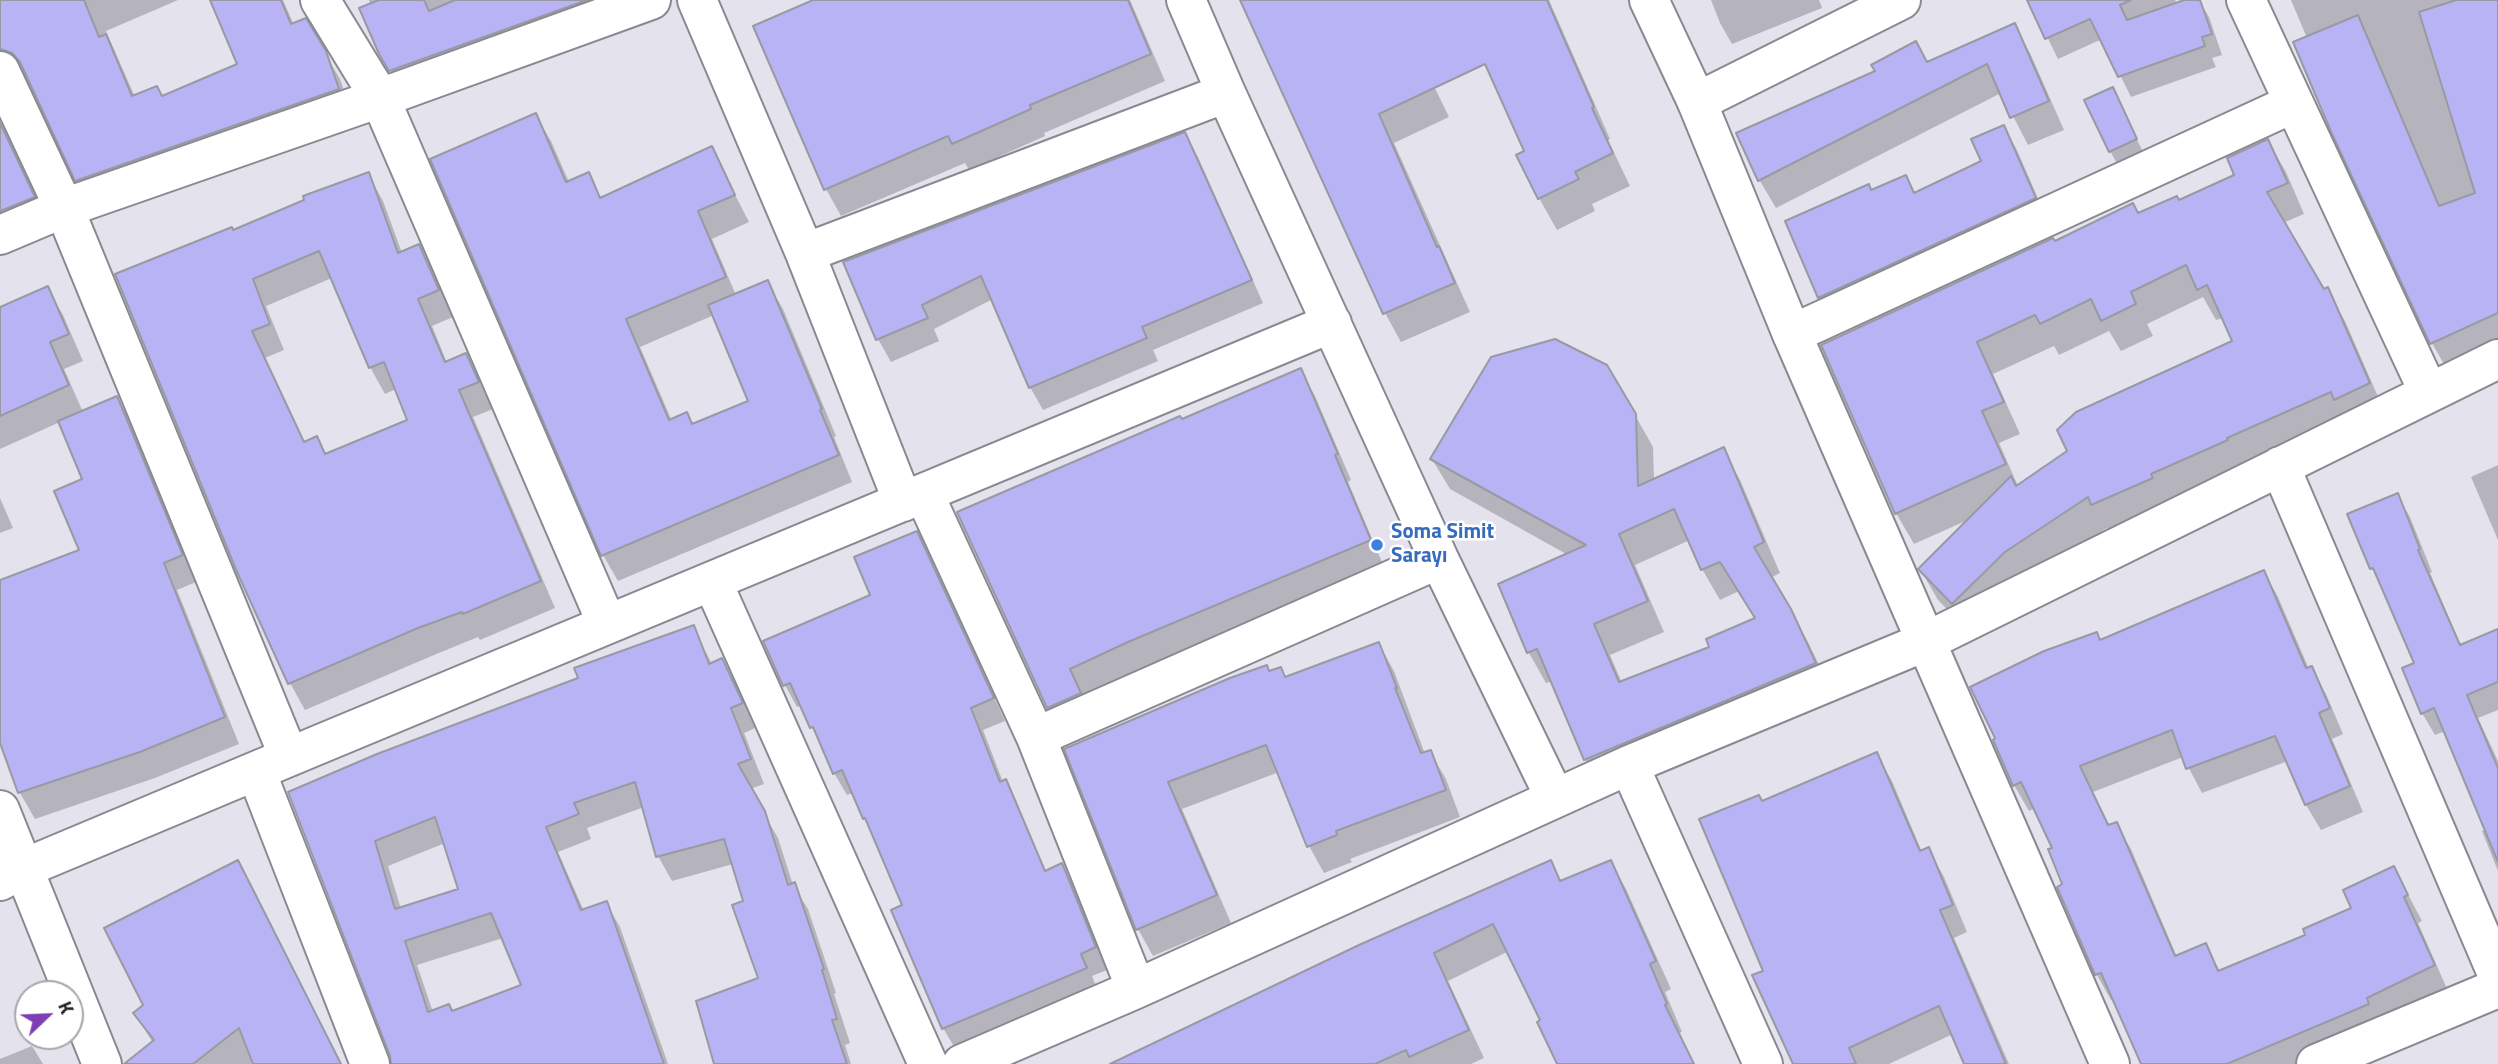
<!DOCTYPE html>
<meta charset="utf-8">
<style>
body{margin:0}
#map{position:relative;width:2498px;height:1064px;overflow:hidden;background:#e3e2ed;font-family:"Titillium Web",sans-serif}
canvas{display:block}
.north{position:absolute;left:14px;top:980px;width:70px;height:70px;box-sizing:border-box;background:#fff;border:2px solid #a7a7a9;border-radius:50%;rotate:67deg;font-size:19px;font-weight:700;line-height:28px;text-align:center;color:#242428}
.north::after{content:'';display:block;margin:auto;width:24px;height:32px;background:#7f3fb4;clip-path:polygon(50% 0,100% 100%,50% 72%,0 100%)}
</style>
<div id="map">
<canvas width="2498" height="1064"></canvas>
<div class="north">K</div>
</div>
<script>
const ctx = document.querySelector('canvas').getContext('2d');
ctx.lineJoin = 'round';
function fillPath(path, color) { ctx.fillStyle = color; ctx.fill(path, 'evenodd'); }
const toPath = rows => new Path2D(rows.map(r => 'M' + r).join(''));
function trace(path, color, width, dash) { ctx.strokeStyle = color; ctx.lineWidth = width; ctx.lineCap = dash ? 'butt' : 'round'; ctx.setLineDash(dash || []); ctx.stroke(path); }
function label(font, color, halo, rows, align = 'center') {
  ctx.font = font + ' "Titillium Web",sans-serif'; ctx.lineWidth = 5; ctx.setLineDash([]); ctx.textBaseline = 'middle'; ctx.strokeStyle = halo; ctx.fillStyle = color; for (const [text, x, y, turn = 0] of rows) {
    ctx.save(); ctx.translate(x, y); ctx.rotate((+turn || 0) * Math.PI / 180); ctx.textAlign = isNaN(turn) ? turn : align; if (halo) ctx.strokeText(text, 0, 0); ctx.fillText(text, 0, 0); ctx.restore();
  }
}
const shadow = toPath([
 [0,0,178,0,106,31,135,97,162,98,240,65,212,0,283,0,294,25,324,52,340,79,353,116,92,206,77,180,29,79,19,75,0,82],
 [369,0,665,0,405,95,380,54],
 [819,0,1130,0,1165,81,1044,133,1045,136,969,170,965,163,841,216,826,189],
 [1242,0,1392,0,1449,117,1394,143,1470,312,1401,342,1385,313],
 [1459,0,1549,0,1610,139,1608,140,1630,186,1592,204,1595,211,1557,230,1539,198,1526,152],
 [1711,0,1819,0,1822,8,1732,44,1720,23],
 [2029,0,2175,0,2177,4,2189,0,2199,0,2209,17,2222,55,2212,58,2216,67,2131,97,2102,39,2058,59],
 [2291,0,2498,0,2498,341,2445,366,2432,343,2334,133,2307,38],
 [2014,25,2030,53,2064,130,2028,145,2001,93,1776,208,1760,181,1739,134,1927,63],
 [2112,89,2148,162,2123,174,2110,151],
 [535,115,551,141,569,182,588,174,602,199,711,148,749,222,712,239,736,295,767,282,783,309,836,436,834,437,852,482,618,581,603,555],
 [714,315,751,401,693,426,672,421,640,347],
 [0,120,48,223,0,247],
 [2003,127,2016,148,2047,219,1832,318,1820,297,1871,192,1905,177,1915,194,1983,162],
 [1185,134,1198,157,1263,303,1153,350,1158,361,1043,410,1030,387,993,299,934,329,939,341,891,362,878,339,846,263],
 [2268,141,2286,172,2304,214,2283,223,2323,291,2327,290,2345,321,2386,415,2111,536,2107,528,2022,583,1971,634,1938,600,1920,569,1970,519,1914,544,1896,513,1823,346,2055,243,2179,202,2237,176],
 [2203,297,2216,320,2223,318,2234,342,2018,486,1999,443,2020,434,1993,374,2054,346,2059,355,2109,331,2121,351,2153,336,2147,324],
 [368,174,383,201,402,253,418,246,434,273,453,317,432,326,447,363,466,355,493,409,473,417,555,608,480,640,478,637,434,655,305,710,290,683,233,232],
 [332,278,370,367,385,394,396,389,409,421,326,456,317,439,305,443,265,358,284,350,266,306],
 [47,288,63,315,83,361,64,369,83,412,117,398,132,424,196,582,177,590,239,744,155,778,35,819,20,793,0,740,0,582,82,551,84,480,60,422,0,449,0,309],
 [1300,370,1315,396,1351,480,1348,482,1384,567,1144,668,1084,695,1063,733,1048,707,959,513],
 [1635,415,1653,447,1654,480,1723,449,1740,480,1780,573,1770,578,1808,642,1833,694,1603,790,1585,759,1552,681,1546,683,1529,653,1500,585,1568,555,1450,489,1432,459],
 [1690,540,1702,569,1720,600,1739,591,1756,619,1711,648,1622,683,1610,655,1664,632,1635,565],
 [2498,465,2498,540,2471,477],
 [2397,495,2410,517,2432,572,2430,573,2461,646,2498,631,2498,710,2478,718,2498,761,2498,871,2482,831,2485,830,2445,731,2435,735,2422,713,2416,664,2383,588,2372,569,2350,514],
 [0,498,13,528,0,533],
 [916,533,929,555,1005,721,983,730,1003,782,1005,781,1017,802,1014,802,1046,879,1062,865,1074,887,1107,970,1092,976,1098,991,956,1050,943,1028,904,906,875,837,853,793,847,795,834,773,802,705,797,707,785,685,872,596],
 [2264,572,2278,597,2309,669,2311,668,2326,694,2343,734,2332,739,2363,812,2321,830,2306,805,2288,761,2202,793,2183,757,2093,792,2110,826,2116,824,2131,849,2177,957,2205,945,2220,971,2308,936,2354,909,2394,868,2422,921,2418,923,2448,991,2301,1064,2143,1064,2114,999,2111,1000,2097,975,2059,888,2065,885,2054,849,2035,808,2029,811,2014,785,1995,740,2101,642],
 [693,627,712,664,722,660,736,684,755,728,744,733,764,784,750,789,778,838,793,885,808,909,836,993,834,994,850,1043,845,1045,851,1064,716,1064,760,979,745,902,733,864,672,881,658,856,644,807,587,828,591,839,558,852,584,911,606,903,620,927,668,1064,393,1064,392,1056,290,793,580,679],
 [445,843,460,890,401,909,388,866],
 [503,938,524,986,453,1013,433,1012,417,965],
 [1379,644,1394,671,1425,754,1430,752,1446,779,1460,817,1350,859,1352,862,1324,873,1309,846,1279,772,1182,809,1231,923,1153,956,1138,929,1066,749,1280,669,1286,679],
 [1876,754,1892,781,1922,852,1928,849,1944,877,1967,932,1954,938,2009,1064,1966,1064,1953,1034,1889,1064,1796,1064,1765,972,1762,803],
 [1550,862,1562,882,1610,862,1626,889,1671,989,1665,992,1682,1032,1679,1033,1694,1064,1559,1064,1543,1021,1509,951,1448,981,1484,1058,1471,1064,1140,1064],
 [106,929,341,1064,146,1064,153,1043,135,1014,145,1006],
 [32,1046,43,1064,0,1064,0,1059]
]);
const building = toPath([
 [0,0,84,0,99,37,106,34,132,96,157,86,162,96,237,64,210,0,281,0,291,24,306,18,326,51,339,89,75,181,20,62,12,53,0,49,0,0],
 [379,0,424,0,429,11,455,0,587,0,389,71,379,54,359,8,379,0],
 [813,0,1128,0,1151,54,1030,105,1031,109,952,144,948,136,824,190,753,26,813,0],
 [1240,0,1547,0,1594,107,1592,108,1613,153,1575,172,1579,179,1538,199,1516,155,1524,151,1485,64,1379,114,1437,247,1439,246,1455,283,1383,314,1240,0],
 [2027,0,2131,0,2120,5,2127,20,2184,0,2200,0,2212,34,2202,37,2205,46,2118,77,2090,19,2045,39,2027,0],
 [2456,0,2498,0,2498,313,2430,344,2332,134,2293,42,2358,15,2439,206,2475,193,2419,12,2456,0],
 [2015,23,2049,101,2010,118,1987,64,1758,181,1736,133,1875,71,1871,65,1916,41,1927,62,2015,23],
 [2113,87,2137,139,2109,152,2084,100,2113,87],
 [536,113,566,182,589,172,600,198,712,146,735,195,698,211,726,277,626,319,669,420,687,412,692,424,748,401,708,305,768,280,822,409,820,410,839,455,601,556,430,159,536,113],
 [0,123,35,197,0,211,0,123],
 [2004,125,2036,198,1818,298,1785,221,1869,184,1871,190,1906,175,1914,193,1981,161,1971,139,2004,125],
 [1185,132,1252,280,1142,327,1147,338,1029,388,981,276,922,305,928,318,876,340,843,262,1185,132],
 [2268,139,2288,183,2267,192,2324,289,2328,287,2370,383,2334,400,2331,392,2227,438,2228,440,2151,474,2153,478,2091,505,2088,497,2005,552,1952,604,1918,569,2011,476,2016,486,2067,451,2057,430,2076,412,2232,341,2207,285,2197,290,2186,265,2131,292,2136,304,2101,321,2091,299,2040,324,2035,315,1977,342,2004,402,1982,411,2006,464,1895,514,1821,345,2053,238,2055,241,2133,203,2138,213,2177,196,2179,200,2234,175,2227,158,2268,139],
 [369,172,398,253,419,244,439,290,418,299,445,362,466,353,479,382,459,390,541,581,463,614,462,612,418,628,288,684,237,572,115,274,232,227,233,230,304,200,303,196,369,172],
 [319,251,369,368,384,362,407,420,325,454,317,436,304,442,252,331,270,324,253,279,319,251],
 [48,286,69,334,50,342,69,385,0,416,0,307,48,286],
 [1555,339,1607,365,1636,414,1638,486,1724,447,1764,542,1754,547,1791,609,1816,663,1584,760,1537,649,1527,653,1498,584,1586,545,1430,459,1491,357,1555,339],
 [1674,509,1701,570,1720,562,1755,618,1706,639,1709,647,1619,682,1594,624,1648,601,1619,534,1674,509],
 [1301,368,1338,454,1335,455,1371,540,1128,642,1070,669,1081,693,1047,708,957,512,1180,416,1182,419,1301,368],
 [117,396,183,555,164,563,225,717,140,752,18,793,0,743,0,580,79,550,54,491,82,479,58,421,117,396],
 [2398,493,2420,549,2418,550,2460,645,2498,629,2498,682,2467,695,2498,768,2498,862,2434,708,2421,714,2402,668,2414,663,2373,568,2370,569,2347,514,2398,493],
 [917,531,994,698,971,708,1000,782,1006,779,1045,871,1062,863,1096,947,1081,954,1087,968,942,1029,891,910,902,905,865,818,863,819,842,770,833,774,813,727,810,728,790,683,783,686,763,641,870,595,854,557,917,531],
 [2264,570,2306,668,2312,666,2330,708,2319,713,2350,786,2305,805,2275,736,2186,769,2172,730,2080,766,2108,825,2117,822,2175,956,2206,943,2218,971,2305,935,2303,929,2351,908,2343,890,2394,866,2408,895,2404,897,2435,965,2367,998,2369,1004,2227,1064,2141,1064,2101,973,2095,975,2057,887,2062,884,2048,849,2052,848,2021,782,2013,786,1993,740,1995,738,1970,687,2044,651,2097,632,2100,640,2264,570],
 [694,625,709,664,722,658,743,703,731,708,751,759,738,764,765,811,788,885,795,882,824,969,822,970,837,1019,832,1020,847,1064,714,1064,696,1001,758,978,732,905,743,901,724,839,656,857,635,782,574,803,579,814,546,827,581,910,607,901,664,1064,391,1064,390,1056,288,792,377,754,578,678,574,668,694,625],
 [435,817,458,889,395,909,375,841,435,817],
 [491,913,521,985,452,1011,449,1004,428,1012,405,941,491,913],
 [1379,642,1397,688,1395,688,1421,753,1431,750,1446,790,1336,831,1337,835,1307,847,1266,745,1168,782,1217,895,1136,930,1064,749,1230,678,1267,665,1269,671,1281,667,1285,677,1379,642],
 [1877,752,1920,851,1929,847,1953,905,1940,910,2006,1064,1964,1064,1939,1006,1849,1048,1856,1064,1793,1064,1752,975,1763,971,1699,819,1759,795,1762,801,1877,752],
 [238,860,341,1064,253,1064,239,1028,193,1064,124,1064,154,1040,133,1013,143,1005,104,928,238,860],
 [1551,860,1560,881,1611,860,1656,961,1650,964,1667,1004,1665,1005,1694,1064,1557,1064,1537,1022,1540,1020,1493,924,1434,953,1469,1030,1409,1057,1406,1050,1375,1064,1110,1064,1359,945,1551,860]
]);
const minor = toPath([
 [320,0,380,98,607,624],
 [697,0,805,253,903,502],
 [1186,0,1226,93,1439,559,1555,798],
 [2246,0,2429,393],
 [0,71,64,208,289,757],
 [1697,102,1901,0],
 [0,235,64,208,380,98,651,0],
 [805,253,1226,93],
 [1792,334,2294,103],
 [2280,466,2498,976],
 [924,494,1036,737,1136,989],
 [712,581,928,1064],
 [1036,737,1439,559],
 [1629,765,1763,1064],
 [256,771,370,1064],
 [0,810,102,1064],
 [0,881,22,869,289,757,1332,323],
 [962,1064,1136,989,1629,765,1927,641,2498,359]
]);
const tertiary = toPath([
 [1649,0,1697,102,1792,334,2110,1064],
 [2316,1064,2498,988]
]);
const markers = [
 [1377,545,7,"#3f7fe0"]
];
const shopNames = [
 ["Soma Simit",1391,533],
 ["Sarayı",1391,557]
];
fillPath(shadow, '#0003');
fillPath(building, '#b7b3f5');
trace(building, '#9999a3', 2);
trace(minor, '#898993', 42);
trace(tertiary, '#898993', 42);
trace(minor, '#fff', 38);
trace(tertiary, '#fff', 38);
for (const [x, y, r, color] of markers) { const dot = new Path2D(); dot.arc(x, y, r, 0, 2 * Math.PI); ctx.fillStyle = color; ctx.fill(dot); trace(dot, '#fff', 2.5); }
label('bold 21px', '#366cbe', '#fff', shopNames, 'left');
</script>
